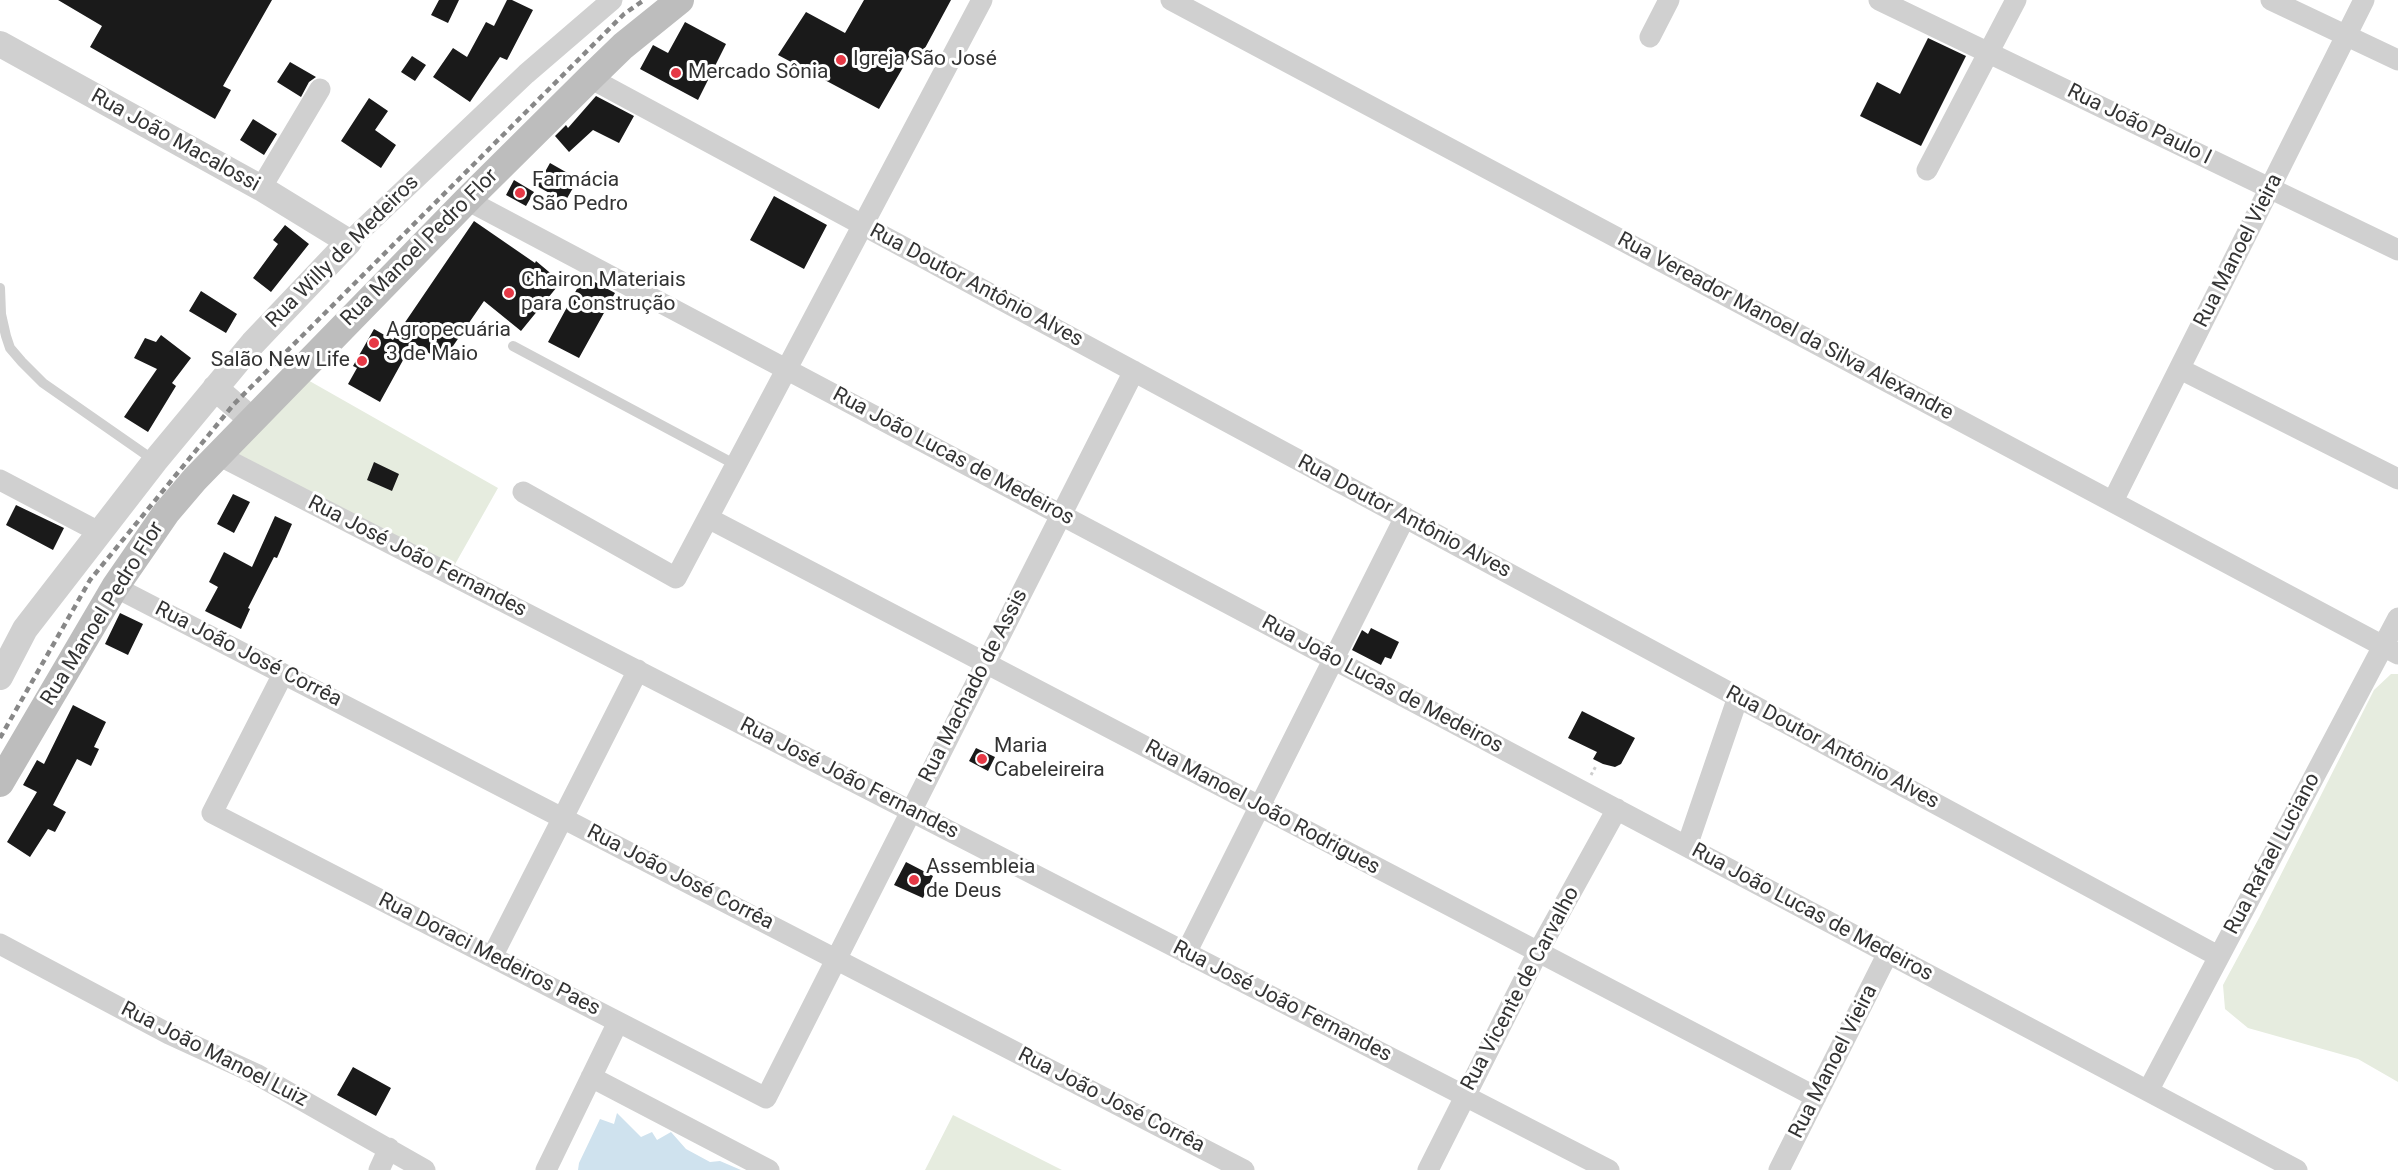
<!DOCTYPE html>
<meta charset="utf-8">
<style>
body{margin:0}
canvas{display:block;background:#fff}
</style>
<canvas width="2398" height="1170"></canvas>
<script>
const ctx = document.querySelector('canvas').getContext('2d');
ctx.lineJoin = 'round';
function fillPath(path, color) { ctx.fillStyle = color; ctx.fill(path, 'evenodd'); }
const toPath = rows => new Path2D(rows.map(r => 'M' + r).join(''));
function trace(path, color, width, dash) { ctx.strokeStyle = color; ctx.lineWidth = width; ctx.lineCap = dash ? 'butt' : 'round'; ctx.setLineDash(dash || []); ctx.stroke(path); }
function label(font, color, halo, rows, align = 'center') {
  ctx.font = font + ' Roboto,sans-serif'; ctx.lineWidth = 6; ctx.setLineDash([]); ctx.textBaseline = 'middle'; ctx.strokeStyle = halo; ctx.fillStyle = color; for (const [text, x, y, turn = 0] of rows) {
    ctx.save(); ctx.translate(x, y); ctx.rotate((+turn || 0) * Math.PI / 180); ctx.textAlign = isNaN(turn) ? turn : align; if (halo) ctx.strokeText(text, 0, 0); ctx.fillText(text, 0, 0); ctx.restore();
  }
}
const green = toPath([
 [306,379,498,488,454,566,236,454],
 [2391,674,2398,674,2398,1082,2358,1059,2248,1028,2225,1009,2223,985,2259,918,2374,690],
 [953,1115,1062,1170,925,1170]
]);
const water = toPath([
 [617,1113,641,1137,652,1132,657,1140,671,1132,686,1149,710,1162,720,1161,741,1170,578,1170,579,1163,600,1119,614,1124]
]);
const building = toPath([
 [58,0,272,0,223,86,231,90,215,119,90,47,102,26],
 [439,0,459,0,448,23,431,15],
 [507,0,512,0,533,10,507,60,500,57,470,102,433,77,453,48,467,57,486,22,494,26],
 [864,0,951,0,918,61,909,57,879,109,778,55,806,12,845,33],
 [685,22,726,44,698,100,640,69,653,45,668,53],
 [1928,38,1966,56,1921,146,1860,116,1877,82,1900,94],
 [412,56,426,65,415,81,401,72],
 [290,62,316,77,309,82,301,97,277,82],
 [596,96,634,116,619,143,593,130,569,152,555,136,566,125,568,128],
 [369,98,388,111,375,130,396,145,381,168,341,141],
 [253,119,277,134,264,155,240,140],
 [550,163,578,179,565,202,537,186],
 [514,180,534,192,526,206,506,195],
 [774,196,827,225,804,269,750,240],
 [474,221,535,263,536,261,561,282,521,331,484,301,442,362,413,342,380,402,348,384,357,368,353,366,374,329,393,340],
 [285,225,309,244,271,292,253,278,278,244,273,240],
 [584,276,615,293,579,358,548,342],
 [201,291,237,314,226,333,189,311],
 [161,335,191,358,172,383,176,386,148,432,124,417,157,369,134,358,145,338,156,342],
 [374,462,399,474,392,491,367,480],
 [233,494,250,502,234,533,217,524],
 [16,505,64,528,53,550,6,525],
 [275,516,292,524,277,558,274,557,248,608,250,609,241,629,205,611,218,587,209,582,224,552,252,567],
 [120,613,143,624,128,655,105,644],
 [1371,628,1399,642,1391,659,1385,657,1381,665,1352,650,1362,630,1368,634],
 [73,705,106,722,94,747,99,749,91,766,77,759,53,805,66,812,55,832,48,829,30,857,7,842,37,792,23,785,37,760,44,764],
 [1582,711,1635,738,1621,764,1615,767,1603,764,1593,759,1597,752,1568,738],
 [976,748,995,757,988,771,969,761],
 [906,862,933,876,923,898,894,885],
 [353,1067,391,1088,376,1116,337,1095]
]);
const path = toPath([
 [1591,775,1596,766]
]);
const service = toPath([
 [0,288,1,314,6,336,10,348,22,362,43,383,155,461],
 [513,346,736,465]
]);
const minor = toPath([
 [1171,0,2398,654],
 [1879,0,2398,250],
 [2271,0,2398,60],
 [1650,37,1669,0],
 [590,78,2218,956],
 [1927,170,2016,0],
 [261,188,320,89],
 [467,200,2297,1170],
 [349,242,526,74,612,0],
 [2180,369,2398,479],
 [218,455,1609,1170],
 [0,480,99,532],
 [523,492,676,578,982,0],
 [2113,501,2364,0],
 [708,518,1816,1097],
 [115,587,1244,1170],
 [283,674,212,813,766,1098,1134,371],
 [1687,846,1738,697],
 [0,944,169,1034,256,1074,425,1170],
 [1186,953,1405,517],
 [492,957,638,670],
 [591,1077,769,1170],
 [2148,1091,2398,618],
 [379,1170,389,1148],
 [546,1170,618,1022],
 [1428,1170,1538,952,1617,809],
 [1779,1170,1888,953]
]);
const tertiary = toPath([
 [0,44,261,188,349,242,253,343,155,461,25,629,0,677],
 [215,388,252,420]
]);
const secondary = toPath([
 [0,783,115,587,166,513,195,479,467,200,590,78,623,46,680,0]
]);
const rail = toPath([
 [0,738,90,580,234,404,624,14,644,0]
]);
const markers = [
 [841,60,6,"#e63946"],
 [676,73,6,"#e63946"],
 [520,193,6,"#e63946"],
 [509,293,6,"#e63946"],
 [374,343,6,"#e63946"],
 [362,361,6,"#e63946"],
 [982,759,6,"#e63946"],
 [914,880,6,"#e63946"]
];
const poiNames = [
 ["Igreja São José",853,60],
 ["Mercado Sônia",688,73],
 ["Farmácia",532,181],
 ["São Pedro",532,205],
 ["Chairon Materiais",521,281],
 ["para Construção",521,305],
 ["Agropecuária",386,331],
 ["3 de Maio",386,355],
 ["Salão New Life",350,361,"right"],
 ["Maria",994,747],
 ["Cabeleireira",994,771],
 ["Assembleia",926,868],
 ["de Deus",926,892]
];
const streetNames = [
 ["Rua João Paulo I",2139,125,26],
 ["Rua João Macalossi",175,141,29],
 ["Rua Manoel Pedro Flor",420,248,-45],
 ["Rua Manoel Vieira",2239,251,-63],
 ["Rua Willy de Medeiros",343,252,-45],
 ["Rua Doutor Antônio Alves",976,286,28],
 ["Rua Vereador Manoel da Silva Alexandre",1785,327,28],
 ["Rua João Lucas de Medeiros",953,457,28],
 ["Rua Doutor Antônio Alves",1404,517,28],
 ["Rua José João Fernandes",417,557,27],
 ["Rua Manoel Pedro Flor",103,614,-58],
 ["Rua João José Corrêa",248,655,27],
 ["Rua João Lucas de Medeiros",1382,685,28],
 ["Rua Machado de Assis",974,686,-63],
 ["Rua Doutor Antônio Alves",1832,748,28],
 ["Rua José João Fernandes",849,779,27],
 ["Rua Manoel João Rodrigues",1262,808,28],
 ["Rua Rafael Luciano",2273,854,-62],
 ["Rua João José Corrêa",680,878,27],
 ["Rua João Lucas de Medeiros",1812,913,28],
 ["Rua Doraci Medeiros Paes",489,955,27],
 ["Rua Vicente de Carvalho",1521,989,-62],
 ["Rua José João Fernandes",1282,1002,27],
 ["Rua João Manoel Luiz",214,1055,27],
 ["Rua Manoel Vieira",1834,1062,-63],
 ["Rua João José Corrêa",1111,1101,27]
];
fillPath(green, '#e6ecdf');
fillPath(water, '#cfe2ee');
fillPath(building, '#1a1a1a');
trace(path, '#cdcdcd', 3, [3, 3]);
trace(service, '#d0d0d0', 10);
trace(minor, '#d0d0d0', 21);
trace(tertiary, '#d0d0d0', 26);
trace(secondary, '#bdbdbd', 28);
trace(rail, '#888', 4.5, [6, 4.5]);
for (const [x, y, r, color] of markers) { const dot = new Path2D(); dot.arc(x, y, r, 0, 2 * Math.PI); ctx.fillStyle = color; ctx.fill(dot); trace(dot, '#fff', 2); }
label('21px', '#333', '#fff', poiNames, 'left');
label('21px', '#333', '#fff', streetNames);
</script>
